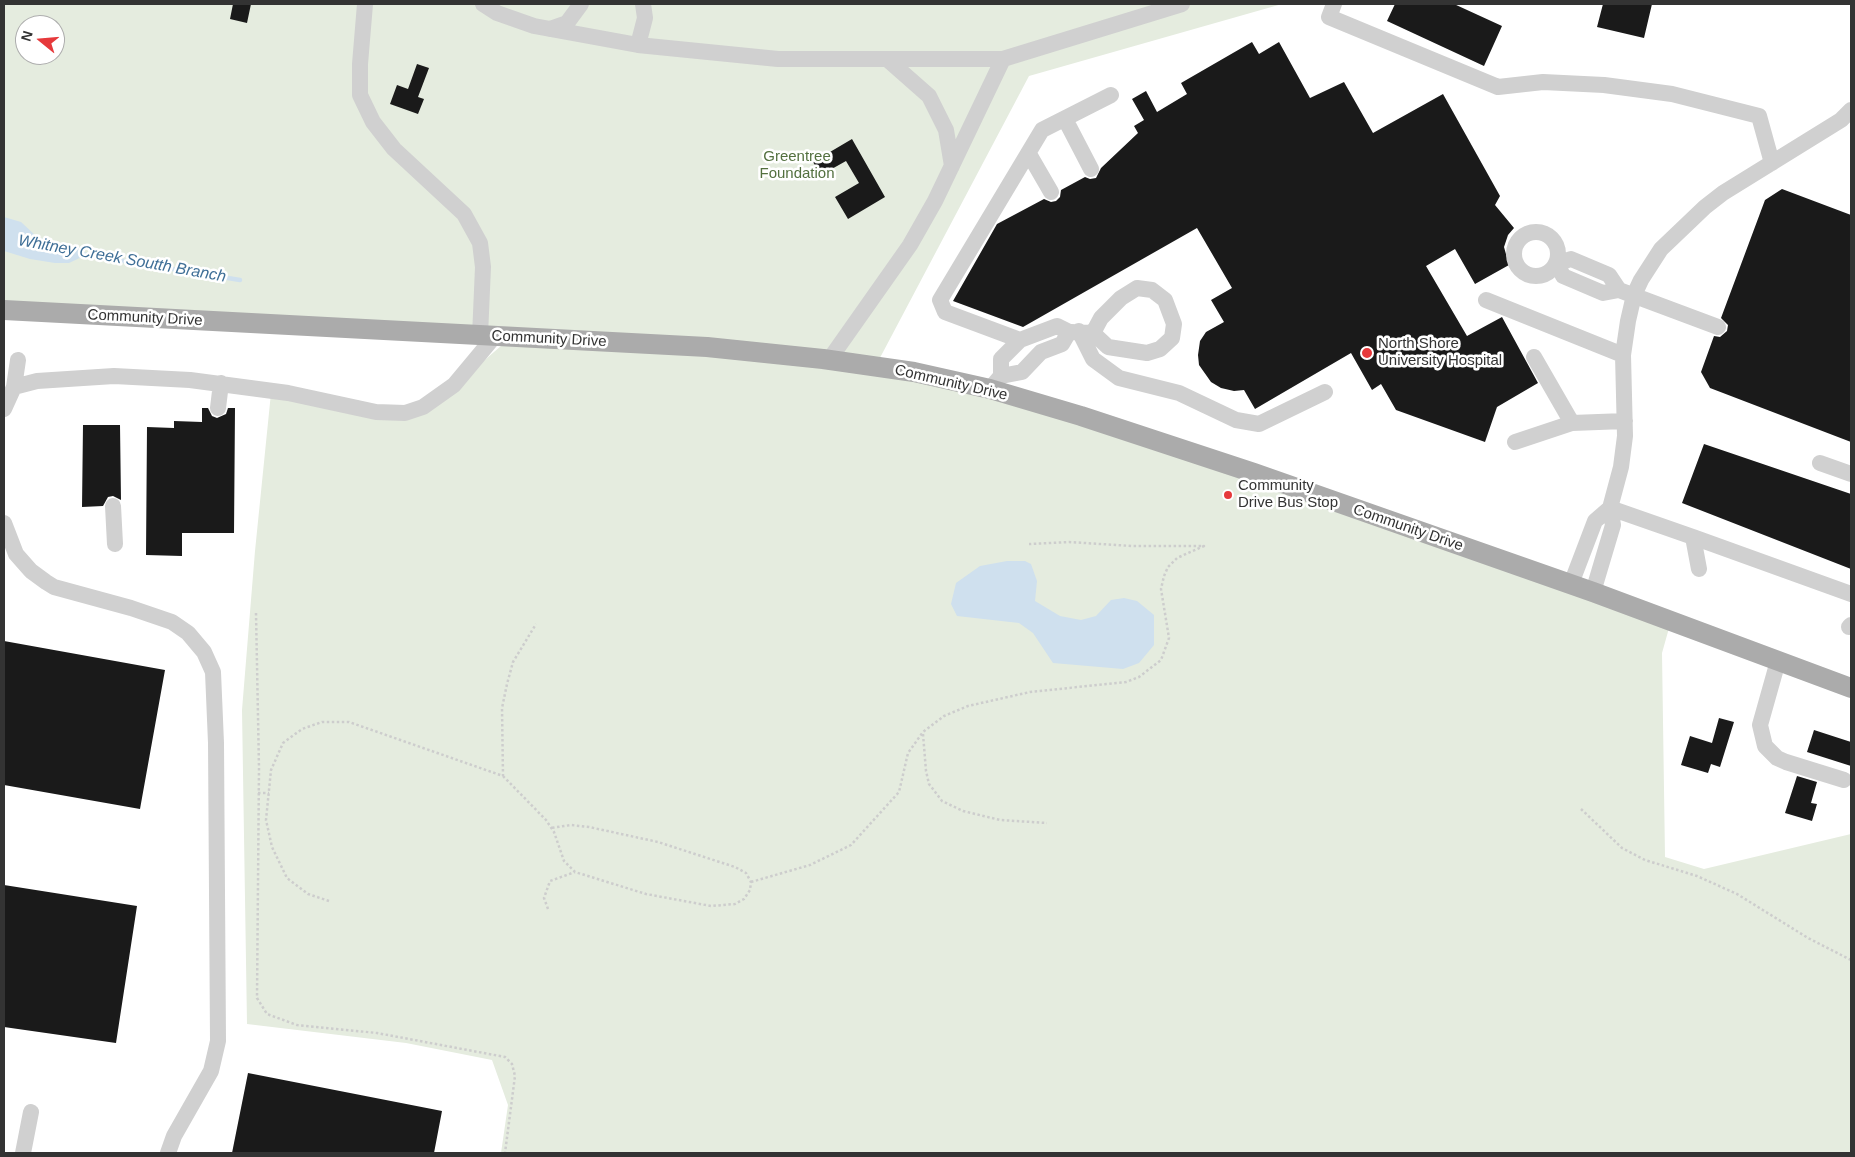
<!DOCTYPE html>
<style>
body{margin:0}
#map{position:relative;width:1855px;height:1157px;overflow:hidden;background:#fff;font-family:Helvetica,sans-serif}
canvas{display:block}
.frame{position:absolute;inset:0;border:5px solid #333;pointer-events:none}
.north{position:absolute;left:15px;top:15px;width:50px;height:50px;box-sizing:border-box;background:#fff;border:1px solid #adadad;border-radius:50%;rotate:287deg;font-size:14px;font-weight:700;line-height:20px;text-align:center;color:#333}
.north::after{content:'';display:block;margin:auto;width:18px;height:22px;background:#e6393b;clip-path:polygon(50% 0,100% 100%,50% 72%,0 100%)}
</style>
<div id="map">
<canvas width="1855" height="1157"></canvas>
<div class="frame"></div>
<div class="north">N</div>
</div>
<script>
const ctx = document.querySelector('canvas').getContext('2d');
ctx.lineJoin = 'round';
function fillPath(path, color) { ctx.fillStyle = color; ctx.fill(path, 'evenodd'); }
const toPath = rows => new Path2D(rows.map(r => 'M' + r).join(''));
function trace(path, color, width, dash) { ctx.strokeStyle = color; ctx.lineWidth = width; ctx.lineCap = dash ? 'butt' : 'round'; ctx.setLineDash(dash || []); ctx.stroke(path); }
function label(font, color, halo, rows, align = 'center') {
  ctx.font = font + ' Helvetica,sans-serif'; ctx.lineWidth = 5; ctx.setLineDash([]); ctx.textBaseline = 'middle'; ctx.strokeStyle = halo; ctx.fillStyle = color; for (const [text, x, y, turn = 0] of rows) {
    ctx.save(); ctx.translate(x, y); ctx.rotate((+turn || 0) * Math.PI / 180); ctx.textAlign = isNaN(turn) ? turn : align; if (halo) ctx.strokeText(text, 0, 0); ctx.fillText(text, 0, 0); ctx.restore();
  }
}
const green = toPath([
 [4,4,1282,4,1029,76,873,371,998,395,1671,621,1662,653,1665,857,1704,869,1851,834,1851,1153,501,1153,508,1105,492,1060,406,1043,247,1024,242,710,255,551,271,393,376,414,442,397,509,339,4,310],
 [25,25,55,25,55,55,25,55]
]);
const water = toPath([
 [4,217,21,222,36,236,54,243,83,248,86,255,69,263,55,263,30,259,4,251],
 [1007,561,1025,561,1031,564,1037,581,1035,601,1060,616,1081,620,1096,616,1111,600,1124,598,1137,601,1154,615,1154,645,1139,663,1123,669,1053,663,1033,633,1019,623,957,616,951,604,956,583,980,566]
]);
const stream = toPath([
 [81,254,240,280]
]);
const building = toPath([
 [233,4,251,4,247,23,230,19],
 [1395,4,1454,4,1502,26,1484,66,1387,21],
 [1603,4,1652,4,1644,38,1597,27],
 [1252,42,1259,54,1279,42,1310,98,1344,82,1373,133,1443,94,1500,196,1495,205,1514,228,1508,235,1504,247,1509,265,1475,284,1455,249,1426,266,1467,336,1502,317,1538,383,1497,407,1485,442,1396,410,1381,384,1372,390,1351,353,1255,409,1244,390,1234,391,1221,388,1211,382,1199,365,1198,355,1200,341,1206,332,1224,322,1211,300,1232,288,1197,228,1023,327,953,301,997,224,1044,199,1051,202,1056,201,1060,197,1061,190,1085,177,1090,179,1096,178,1101,168,1138,133,1134,126,1144,120,1132,99,1146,91,1157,112,1187,94,1181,83],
 [417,64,429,68,418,97,424,99,418,114,390,104,397,85,408,89],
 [852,139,885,197,848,219,835,197,859,183,846,161,821,175,813,162],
 [1782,189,1851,215,1851,442,1710,388,1701,372,1714,336,1720,337,1727,331,1728,325,1721,318,1765,200],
 [202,408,208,408,212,416,217,418,226,414,228,408,235,408,234,533,182,533,182,556,146,555,147,427,174,428,174,421,202,422],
 [83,425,120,425,121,500,113,496,108,497,103,506,82,507],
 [1704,444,1851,494,1851,569,1682,503],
 [4,641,165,670,140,809,4,785],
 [1719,718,1734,722,1720,767,1711,764,1708,773,1681,765,1690,736,1712,743],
 [1814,730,1851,742,1851,766,1807,752],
 [1797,776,1817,782,1811,803,1817,804,1812,821,1785,813],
 [4,885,137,906,116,1043,4,1027],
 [248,1073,442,1111,434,1153,232,1153]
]);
const path = toPath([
 [256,613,259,768,257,998,267,1014,297,1025,377,1033,505,1057,512,1064,515,1076,505,1153],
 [923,734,926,771,929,784,942,801,963,811,1000,820,1047,823],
 [503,776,546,820,554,832,564,861,575,872,646,894,711,906,735,904,744,899,750,890,751,882,746,873,735,867,658,842,589,827,571,825,551,828],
 [258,793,269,793],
 [1581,809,1622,848,1645,860,1697,876,1737,894,1808,938,1851,960],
 [751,882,810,865,851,845,899,792,908,753,923,732,944,716,968,706,1030,692,1126,682,1139,677,1161,660,1169,638,1161,589,1164,576,1168,567,1177,558,1204,546,1132,546,1069,542,1029,544],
 [329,901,308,894,287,878,272,847,266,820,271,770,283,743,302,729,322,722,349,722,503,776,502,708,507,684,513,662,536,624],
 [548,909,544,898,550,881,575,872]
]);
const minor = toPath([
 [365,4,360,64,360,95,373,122,394,149,464,214,480,243,483,267,480,336],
 [483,4,497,13,534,26,638,45,778,59,1003,59,1182,4],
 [1334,4,1329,17,1498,87,1543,82,1604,85,1672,94,1759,116,1772,163],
 [550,29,567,23,581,4],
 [638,45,645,18,643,4],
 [887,59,929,96,946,130,952,166],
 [1065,119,1091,169],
 [1029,154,1051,192],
 '1514 254a22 22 0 1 1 44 0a22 22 0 1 1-44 0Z',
 [1556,264,1571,259,1609,275,1619,290],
 [1558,265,1563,276,1603,293,1619,290,1718,327],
 [1486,300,1623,355],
 [1079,331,1093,359,1119,378,1179,393,1236,420,1259,424,1325,392],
 [1071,332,1093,333,1108,347,1147,353,1160,349,1172,338,1174,324,1165,300,1152,290,1137,288,1121,298,1101,318,1093,333],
 [1020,340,945,312,940,300,1042,130,1111,95],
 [1534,357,1572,423,1625,421],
 [829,360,910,245,935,201,1003,59],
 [14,387,37,381,114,376,190,380,288,393,376,412,405,413,423,407,454,385,494,337],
 [990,389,1001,376,1001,359,1020,340,1057,326,1069,332,1062,344,1041,352,1022,372,1001,376],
 [218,408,221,383],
 [4,409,14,387,18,360],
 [1515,442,1572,423],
 [1820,463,1851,474],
 [113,506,115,544],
 [1610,508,1693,537],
 [4,523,16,554,31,571,46,582,54,587,131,608,172,622,188,633,204,652,213,672,216,743,218,1041,211,1071,174,1136,168,1153],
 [1699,569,1693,537,1851,594],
 [1571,584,1595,521,1610,508],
 [1593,592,1613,525,1610,508,1621,467,1625,436,1623,355,1628,321,1634,295,1641,280,1661,249,1705,207,1723,193,1841,120,1851,110],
 [1849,627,1851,625],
 [1778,661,1760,725,1765,746,1777,758,1786,762,1844,780],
 [23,1153,31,1112]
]);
const major = toPath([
 [4,310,707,347,823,359,914,372,990,389,1081,416,1254,473,1593,592,1851,688]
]);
const markers = [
 [1367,353,6,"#e6393b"],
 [1228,495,5,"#e6393b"]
];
const parkNames = [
 ["Greentree",797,157],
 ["Foundation",797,174]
];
const streetNames = [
 ["Community Drive",145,318,3],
 ["Community Drive",549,339,3],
 ["Community Drive",951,383,13],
 ["Community Drive",1408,528,19]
];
const poiNames = [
 ["North Shore",1378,344],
 ["University Hospital",1378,361],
 ["Community",1238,486],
 ["Drive Bus Stop",1238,503]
];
const waterNames = [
 ["Whitney Creek Soutth Branch",122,259,10]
];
fillPath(green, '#e5ecdf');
fillPath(water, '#cfe0ee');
trace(stream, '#cfe0ee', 4.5);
fillPath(building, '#1a1a1a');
trace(path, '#cdcdcd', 2.5, [2.5, 2.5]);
trace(minor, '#d0d0d0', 16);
trace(major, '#ababab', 20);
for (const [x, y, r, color] of markers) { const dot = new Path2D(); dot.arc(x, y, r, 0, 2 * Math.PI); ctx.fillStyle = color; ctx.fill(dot); trace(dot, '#fff', 2); }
label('15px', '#53703f', '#fff', parkNames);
label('15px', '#333', '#fff', streetNames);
label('15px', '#333', '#fff', poiNames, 'left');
label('italic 16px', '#3f6f97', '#fff', waterNames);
</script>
